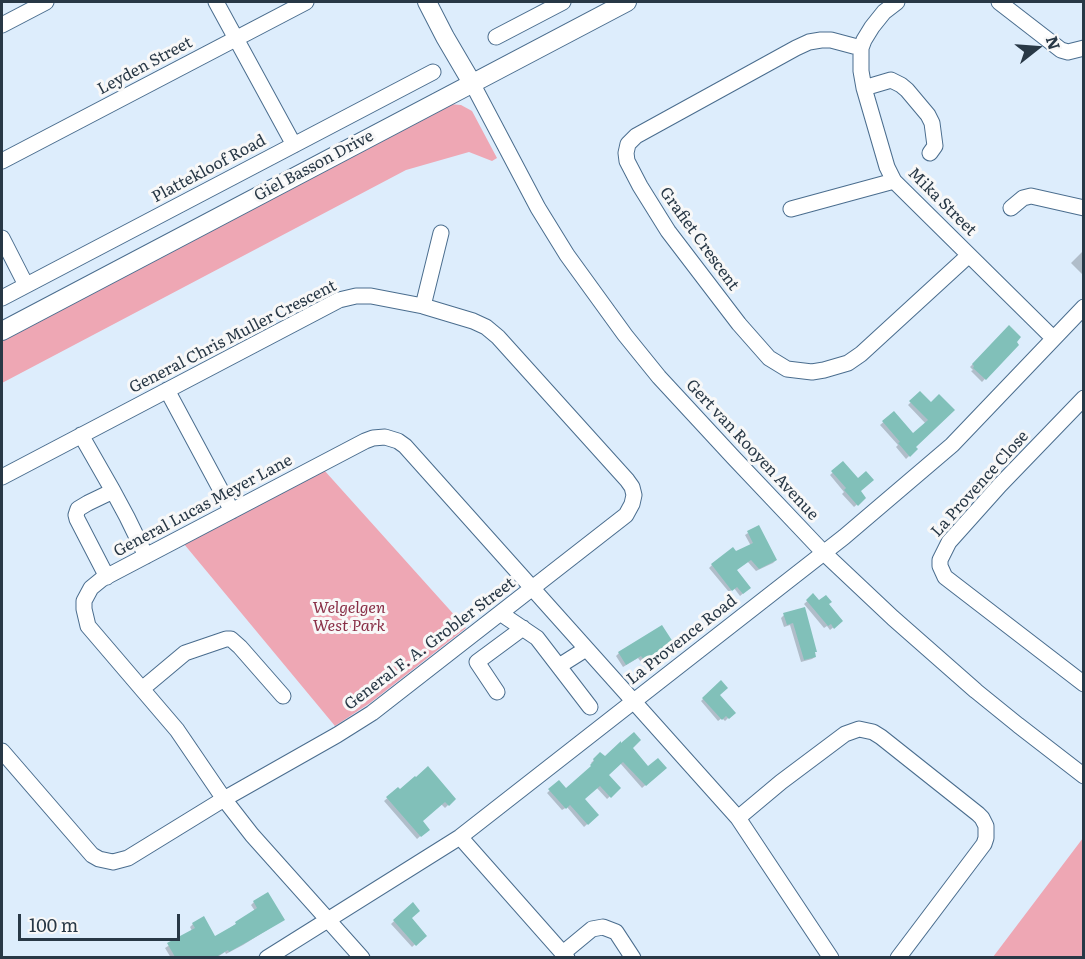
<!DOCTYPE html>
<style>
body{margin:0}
#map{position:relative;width:1085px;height:959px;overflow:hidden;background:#ddedfc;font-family:Literata,serif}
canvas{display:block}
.frame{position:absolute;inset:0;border:3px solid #283846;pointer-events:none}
.north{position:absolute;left:1007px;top:18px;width:60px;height:60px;-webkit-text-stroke:4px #f8f8f8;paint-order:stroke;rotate:73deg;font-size:16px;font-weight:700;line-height:24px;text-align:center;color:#283846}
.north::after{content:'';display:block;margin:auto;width:21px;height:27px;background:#283846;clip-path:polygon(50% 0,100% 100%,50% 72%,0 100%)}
.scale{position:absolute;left:18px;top:914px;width:162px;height:27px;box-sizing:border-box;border:3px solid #283846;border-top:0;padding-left:8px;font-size:18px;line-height:21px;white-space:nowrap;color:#283846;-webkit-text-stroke:4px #f8f8f8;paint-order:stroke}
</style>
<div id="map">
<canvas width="1085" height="959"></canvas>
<div class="frame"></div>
<div class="north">N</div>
<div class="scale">100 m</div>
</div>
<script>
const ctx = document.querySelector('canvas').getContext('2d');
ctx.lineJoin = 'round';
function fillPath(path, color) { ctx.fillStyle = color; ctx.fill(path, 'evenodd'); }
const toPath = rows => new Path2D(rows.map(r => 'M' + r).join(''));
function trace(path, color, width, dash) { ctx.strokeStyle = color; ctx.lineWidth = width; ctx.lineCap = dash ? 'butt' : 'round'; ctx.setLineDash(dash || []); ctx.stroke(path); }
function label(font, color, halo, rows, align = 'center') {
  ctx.font = font + ' Literata,serif'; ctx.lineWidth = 6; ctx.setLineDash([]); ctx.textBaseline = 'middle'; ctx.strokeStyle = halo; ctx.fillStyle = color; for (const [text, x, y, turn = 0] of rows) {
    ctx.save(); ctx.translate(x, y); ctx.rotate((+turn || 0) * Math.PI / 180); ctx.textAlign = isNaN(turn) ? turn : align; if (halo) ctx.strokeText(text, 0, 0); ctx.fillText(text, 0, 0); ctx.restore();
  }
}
const green = toPath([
 [449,104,461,105,472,111,497,158,492,161,469,152,406,170,2,383,2,339],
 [324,470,466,628,370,703,335,726,184,544],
 [1083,838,1083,957,993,957]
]);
const shadow = toPath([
 [1084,250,1084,275,1083,275,1071,263],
 [1009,327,1015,342,1017,345,982,382,971,371,973,370,970,367],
 [920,393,931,404,953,410,914,447,916,449,906,459,896,447,898,445,880,425,894,413,913,435,926,424,908,405],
 [843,463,858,480,859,491,864,498,854,507,842,494,844,492,830,475],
 [748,533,776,560,773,563,756,571,747,561,736,570,746,591,740,596,734,588,729,592,709,568,712,565,751,546,745,535],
 [813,596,819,602,828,604,841,621,830,630,827,626,824,628,804,604],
 [804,609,815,657,812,659,801,662,790,625,784,627,781,618,784,615],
 [668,645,641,662,638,658,623,667,616,656,619,653],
 [721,682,718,695,734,712,725,721,722,718,718,721,701,701],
 [631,748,648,768,665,768,642,788,620,763,607,775,619,788,607,799,596,787,583,799,597,815,584,827,567,807,562,810,547,793,559,782,566,790,593,765,591,763,600,754,606,758],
 [398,789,454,799,445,808,441,804,421,821,428,829,417,839,384,801],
 [254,902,280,922,243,945,226,954,225,952,216,958,171,958,165,948,192,931,190,927,193,924,203,918,215,938,255,911,251,905],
 [412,904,410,918,425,935,412,947,391,924]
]);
const building = toPath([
 [1009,325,1021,337,1017,342,1019,345,986,380,973,368,974,366,972,364],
 [920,391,931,402,939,394,955,410,916,447,918,449,910,457,898,443,900,442,882,421,894,411,913,433,928,420,909,401],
 [843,461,858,478,866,471,874,480,861,491,866,498,858,506,844,490,846,488,831,471],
 [759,525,777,560,759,569,751,560,737,570,751,588,743,594,737,587,732,591,711,564,733,547,736,551,753,543,747,531],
 [813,593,819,600,826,595,832,602,829,604,843,621,834,629,831,624,828,626,806,600],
 [805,607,817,652,815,652,816,657,804,660,793,623,787,625,783,613],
 [662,625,673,642,644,660,641,656,626,665,618,652],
 [721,680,728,688,720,695,736,713,729,719,726,716,722,720,702,698],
 [634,732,641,740,633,748,648,766,658,758,667,768,646,786,623,762,609,775,621,788,611,798,600,786,585,799,599,815,588,825,570,805,566,809,548,789,559,780,566,788,591,766,590,765,594,761,593,759,600,752,605,756,621,741,621,743],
 [428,766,456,799,449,806,445,802,423,821,430,830,421,837,386,797,398,787,400,789,415,776,416,777],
 [268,892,285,920,247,942,229,952,228,950,216,957,175,957,167,943,195,928,192,923,204,916,215,936,236,924,235,922,257,908,253,901],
 [413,902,420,911,412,918,427,936,416,946,393,920]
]);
const minor = toPath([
 [216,2,294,145],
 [897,2,884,12,872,27,864,40,861,48,861,71,864,88,887,167,894,181,1053,338],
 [999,2,1061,50,1068,52,1084,48],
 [2,25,46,2],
 [496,37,563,2],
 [861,48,831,40,821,40,809,42,796,48,636,136,628,144,626,153,627,161,640,186,668,231,739,324,769,358,787,369,812,372,824,370,848,363,861,354,969,255],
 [472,83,538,208,567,255,625,335,659,377,733,457,824,553,893,618,976,691,1018,725,1084,776],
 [864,88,891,80,901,85,907,90,928,115,932,123,935,146,930,153],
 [2,161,306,2],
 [1011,208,1023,198,1031,196,1084,208],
 [791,209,894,181],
 [2,238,26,285],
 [2,298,433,72],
 [423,306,441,233],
 [167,390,232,511],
 [1084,398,1000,485,949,542,940,560,940,566,945,577,1084,684],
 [81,435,113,491],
 [2,477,339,300,356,296,371,296,423,306,473,321,486,327,498,337,627,480,632,487,634,495,632,504,626,515,372,713,337,735,224,799,128,858,113,862,99,859,92,855,2,751],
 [107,577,77,519,76,515,78,509,88,503,113,491,127,517,146,556],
 [500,613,537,638,590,707],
 [559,666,586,649],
 [142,689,185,653,226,639,231,639,240,647,283,696],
 [497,692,477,662,523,628],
 [738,818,781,782,845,734,859,729,873,732,881,737,978,814,982,818,986,826,986,838,984,844,898,958],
 [460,837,567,958],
 [563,953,592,929,603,927,616,932,633,958],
 [267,958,460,837,844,537,952,445,1084,307],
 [362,958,252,835,224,799,177,730,88,626,84,609,84,601,91,588,102,579,365,441,373,438,385,437,398,441,405,446,738,818,831,958]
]);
const major = toPath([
 [427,2,445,37,472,83],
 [2,331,627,2]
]);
const streetNames = [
 ["Leyden Street",145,66,-28],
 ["Giel Basson Drive",314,166,-28],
 ["Plattekloof Road",209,169,-28],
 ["Mika Street",942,202,45],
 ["Grafiet Crescent",699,239,54],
 ["General Chris Muller Crescent",233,337,-27],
 ["Gert van Rooyen Avenue",752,450,47],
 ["La Provence Close",980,484,-48],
 ["General Lucas Meyer Lane",203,506,-28],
 ["La Provence Road",682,640,-38],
 ["General F. A. Grobler Street",430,644,-37]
];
const parkNames = [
 ["Welgelgen",349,608],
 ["West Park",349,626]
];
fillPath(green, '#eea7b4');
fillPath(shadow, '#0003');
fillPath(building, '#81c0b9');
trace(minor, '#4a6d8e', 17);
trace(major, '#4a6d8e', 20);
trace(minor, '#fff', 15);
trace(major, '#fff', 18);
label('16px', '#283846', '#f8f8f8', streetNames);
label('italic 16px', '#892f47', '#f8f8f8', parkNames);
</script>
